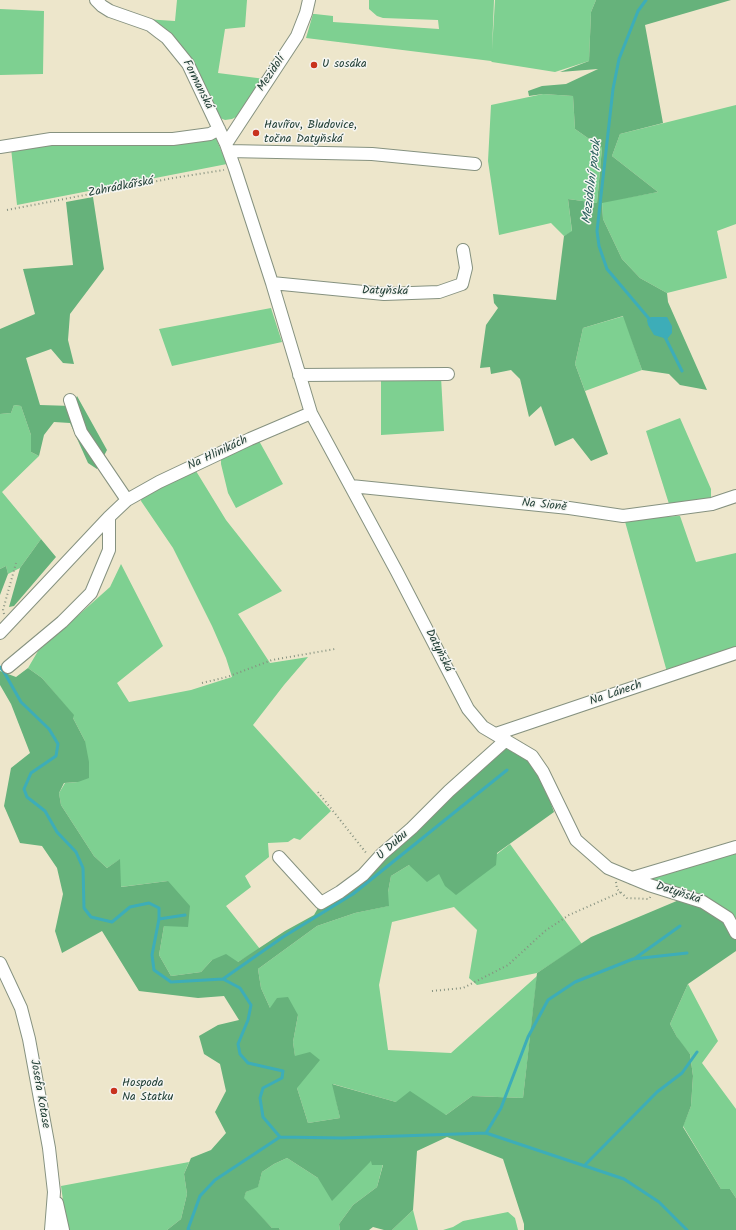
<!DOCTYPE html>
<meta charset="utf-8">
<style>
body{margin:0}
canvas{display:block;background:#ede6cb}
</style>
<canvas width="736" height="1230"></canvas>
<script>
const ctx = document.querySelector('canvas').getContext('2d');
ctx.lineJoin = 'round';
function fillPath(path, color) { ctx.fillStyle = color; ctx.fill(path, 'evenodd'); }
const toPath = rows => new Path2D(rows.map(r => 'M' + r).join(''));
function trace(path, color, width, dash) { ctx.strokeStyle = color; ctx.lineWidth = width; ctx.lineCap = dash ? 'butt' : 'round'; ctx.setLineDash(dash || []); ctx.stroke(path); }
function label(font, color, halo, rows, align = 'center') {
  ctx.font = font + ' Kalam,sans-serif'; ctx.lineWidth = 3; ctx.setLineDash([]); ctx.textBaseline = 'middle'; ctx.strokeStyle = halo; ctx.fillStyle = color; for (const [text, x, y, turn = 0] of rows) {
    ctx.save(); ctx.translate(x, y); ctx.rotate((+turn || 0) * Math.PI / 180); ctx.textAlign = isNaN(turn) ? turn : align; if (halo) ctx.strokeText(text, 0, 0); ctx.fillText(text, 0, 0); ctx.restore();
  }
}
const green = toPath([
 [177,0,247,0,245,27,225,29,218,73,265,79,242,110,236,117,232,119,225,120,220,118,192,62,144,19,175,21],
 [369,0,494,0,492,50,495,0,596,0,591,12,589,61,555,72,492,62,491,61,306,38,313,14,315,14,333,16,333,22,439,29,438,20,383,18,377,16,369,9],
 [0,9,44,11,43,74,0,75],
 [543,94,573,96,575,129,602,148,597,203,568,199,572,232,564,236,551,223,499,235,488,161,491,105],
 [736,105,736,224,717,231,727,278,667,293,640,278,622,259,603,219,602,202,658,192,612,156,620,134],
 [215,136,227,164,17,205,11,148,51,143],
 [271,308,282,342,172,366,159,329],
 [624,316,642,370,585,391,575,364,583,328],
 [441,377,444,431,381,435,381,378],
 [14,405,21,406,31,435,31,452,39,456,2,492,41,539,20,568,8,574,6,566,0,569,0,414,11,413],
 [680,418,711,489,711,498,669,504,646,431],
 [258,439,283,484,236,508,228,493,221,464,221,455],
 [196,471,226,520,282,591,238,614,270,663,308,657,284,685,253,725,331,811,300,840,294,838,288,842,268,843,269,857,245,876,251,887,226,906,260,949,238,962,212,960,201,972,171,976,159,955,164,926,168,881,120,887,119,860,107,868,94,856,61,805,59,793,65,783,78,782,85,741,73,718,73,715,42,678,28,668,38,651,110,587,121,564,163,646,117,683,129,702,191,690,232,677,226,658,212,626,173,548,141,501,143,491],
 [680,516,696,562,736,553,736,649,667,672,624,518],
 [510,844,582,944,537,973,477,985,469,978,477,930,454,907,392,922,379,985,388,1050,451,1053,537,976,523,1098,472,1096,446,1115,396,1102,333,1084,340,1118,308,1123,297,1088,295,1057,293,1042,298,1015,270,1008,261,988,258,969,317,926,355,913,388,906,388,892,391,876,409,865,439,874,497,854],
 [736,851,736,921,656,885,647,877],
 [688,984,718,1041,702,1063,736,1109,736,1198,730,1189,721,1189,683,1126,691,1106,693,1076,690,1054,679,1041,670,1024],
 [287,1158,318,1178,371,1161,383,1164,377,1187,353,1205,339,1224,340,1230,280,1230,279,1228,272,1228,243,1199,246,1192,258,1186,262,1172,274,1164],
 [189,1162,184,1174,187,1194,181,1219,167,1230,67,1230,61,1186],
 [413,1210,418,1230,392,1230],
 [508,1212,515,1218,518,1230,443,1230,453,1227,463,1221]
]);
const forest = toPath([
 [596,0,731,0,645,25,663,123,620,134,612,156,658,192,602,203,603,219,622,259,640,278,667,293,668,302,707,390,680,385,669,374,642,370,623,316,583,328,575,364,608,454,591,461,573,438,555,446,541,406,529,417,520,379,511,370,491,374,490,367,480,368,486,325,498,308,494,303,493,294,556,300,564,236,572,231,568,199,597,203,602,148,575,129,573,96,543,94,529,96,528,91,542,86,566,84,598,69,560,72,589,61,591,12],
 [93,197,104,269,70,314,68,340,74,364,63,363,51,349,26,358,40,405,72,406,77,396,107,450,97,469,88,463,70,423,54,422,44,435,39,456,31,452,31,435,21,406,14,405,11,413,0,414,0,329,35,314,23,269,73,265,66,202],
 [41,539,56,557,14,606,9,607,20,568],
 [6,566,8,574,0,595,0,569],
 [28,668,42,678,74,715,73,718,85,741,89,762,89,778,78,782,64,783,59,793,61,805,94,856,107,868,120,859,121,887,168,881,190,906,188,927,164,926,159,955,171,976,201,972,212,960,226,954,238,962,285,931,314,915,321,903,340,892,506,740,538,767,554,812,497,853,496,865,456,895,445,886,439,874,427,882,409,865,391,876,388,892,389,906,355,913,317,926,258,969,261,988,270,1008,277,998,288,997,298,1015,293,1042,295,1056,310,1052,320,1060,297,1088,308,1123,340,1118,332,1084,396,1102,410,1091,446,1115,472,1096,523,1098,537,973,591,937,679,900,700,907,725,922,736,939,736,951,688,984,670,1024,677,1037,690,1054,693,1076,691,1106,683,1127,721,1189,730,1189,736,1198,736,1230,524,1230,524,1224,503,1159,447,1137,417,1151,413,1210,392,1230,384,1230,373,1227,369,1230,340,1230,339,1224,353,1205,377,1187,383,1165,372,1165,371,1161,332,1201,318,1178,287,1158,274,1164,262,1172,258,1187,246,1192,244,1198,272,1228,279,1228,280,1230,167,1230,181,1219,187,1194,184,1174,191,1158,211,1150,226,1133,215,1112,226,1091,220,1064,204,1054,199,1036,218,1025,239,1020,224,996,198,998,139,991,102,931,62,953,55,931,63,894,57,868,42,846,20,843,4,806,11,768,30,753,11,704,0,685,0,671,16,677]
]);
const water = toPath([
 [651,317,667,317,672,326,672,333,667,339,654,335,648,325,647,320]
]);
const stream = toPath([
 [646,0,638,11,619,59,613,89,597,231,599,246,607,269,651,321],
 [665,337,682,371],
 [0,667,4,672,21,702,49,729,58,744,56,756,31,773,24,789,27,797,45,811,57,832,76,852,83,868,84,908,91,917,112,922,130,907,149,903,159,908,159,919,152,955,154,970,171,982,223,979,240,988,251,1005,248,1020,238,1044,240,1054,248,1063,283,1071,282,1078,263,1088,260,1098,263,1117,280,1137,215,1180,200,1196,188,1229,189,1230],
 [159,919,185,915],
 [634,959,680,926],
 [223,979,283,937,353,894,507,770],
 [486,1133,501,1108,528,1037,548,1000,575,982,633,959,687,953],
 [280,1137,342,1138,486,1133,624,1179,659,1202,687,1230],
 [584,1166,657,1092,682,1073,697,1052]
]);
const path = toPath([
 [7,210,173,178,224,170],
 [4,614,3,610,16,563],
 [202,683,227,677,272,660,335,649],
 [318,792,367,854],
 [616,882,617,889,627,898,649,899,651,896],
 [432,991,463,988,508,965,545,931,569,915,621,892]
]);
const minor = toPath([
 [96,0,102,6,110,11,150,25,159,32,167,38,188,64,226,144,235,169,272,283,311,413,397,572,468,709,483,727,532,756,543,772,576,840,608,868,649,885,703,902,728,918,736,933],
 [226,144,297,36,306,13,309,0],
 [0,147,51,139,173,139,210,134,219,129],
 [229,151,372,154,475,164],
 [272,283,384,294,439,292,462,284,466,268,463,250],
 [299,375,448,374],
 [70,400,81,432,127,500],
 [351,486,569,508,623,516,712,504,736,496],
 [0,633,109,517,127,500,159,482,250,439,311,413],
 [8,667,62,622,91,593,109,550,109,517],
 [496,734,736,653],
 [279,857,321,903,340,892,363,875,382,854,412,828,449,791,506,740],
 [632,878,736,847],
 [0,963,21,1008,29,1039,49,1148,54,1192,51,1230],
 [57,1203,63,1230]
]);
const markers = [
 [314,65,4,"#c8321e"],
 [256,133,4,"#c8321e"],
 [114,1091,4,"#c8321e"]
];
const poiNames = [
 ["U sosáka",322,65],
 ["Havířov, Bludovice,",264,126],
 ["točna Datyňská",264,140],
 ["Hospoda",122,1084],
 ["Na Statku",122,1098]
];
const streetNames = [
 ["Mezidolí",272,74,-56],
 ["Formanská",197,85,63],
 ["Zahrádkářská",121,188,-11],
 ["Datyňská",385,292,1],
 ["Na Hlinikách",218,454,-25],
 ["Na Sioně",544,506,6],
 ["Datyňská",438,651,63],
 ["Na Lánech",616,694,-19],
 ["U Dubu",393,846,-42],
 ["Datyňská",678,894,18],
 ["Josefa Kotase",39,1094,80]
];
const waterNames = [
 ["Mezidolní potok",593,182,-83]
];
fillPath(green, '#7ed091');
fillPath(forest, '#66b27b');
fillPath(water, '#3dadb8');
trace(stream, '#3dadb8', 3);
trace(minor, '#869280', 14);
trace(path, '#869280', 2, [1, 3]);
trace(minor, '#fff', 12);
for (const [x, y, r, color] of markers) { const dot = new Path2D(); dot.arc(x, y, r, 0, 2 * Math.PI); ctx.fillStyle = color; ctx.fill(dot); trace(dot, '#f6f6f2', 1.5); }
label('12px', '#1f3d34', '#f6f6f2', poiNames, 'left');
label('12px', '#1f3d34', '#f6f6f2', streetNames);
label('italic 13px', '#285f5c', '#f6f6f2', waterNames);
</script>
